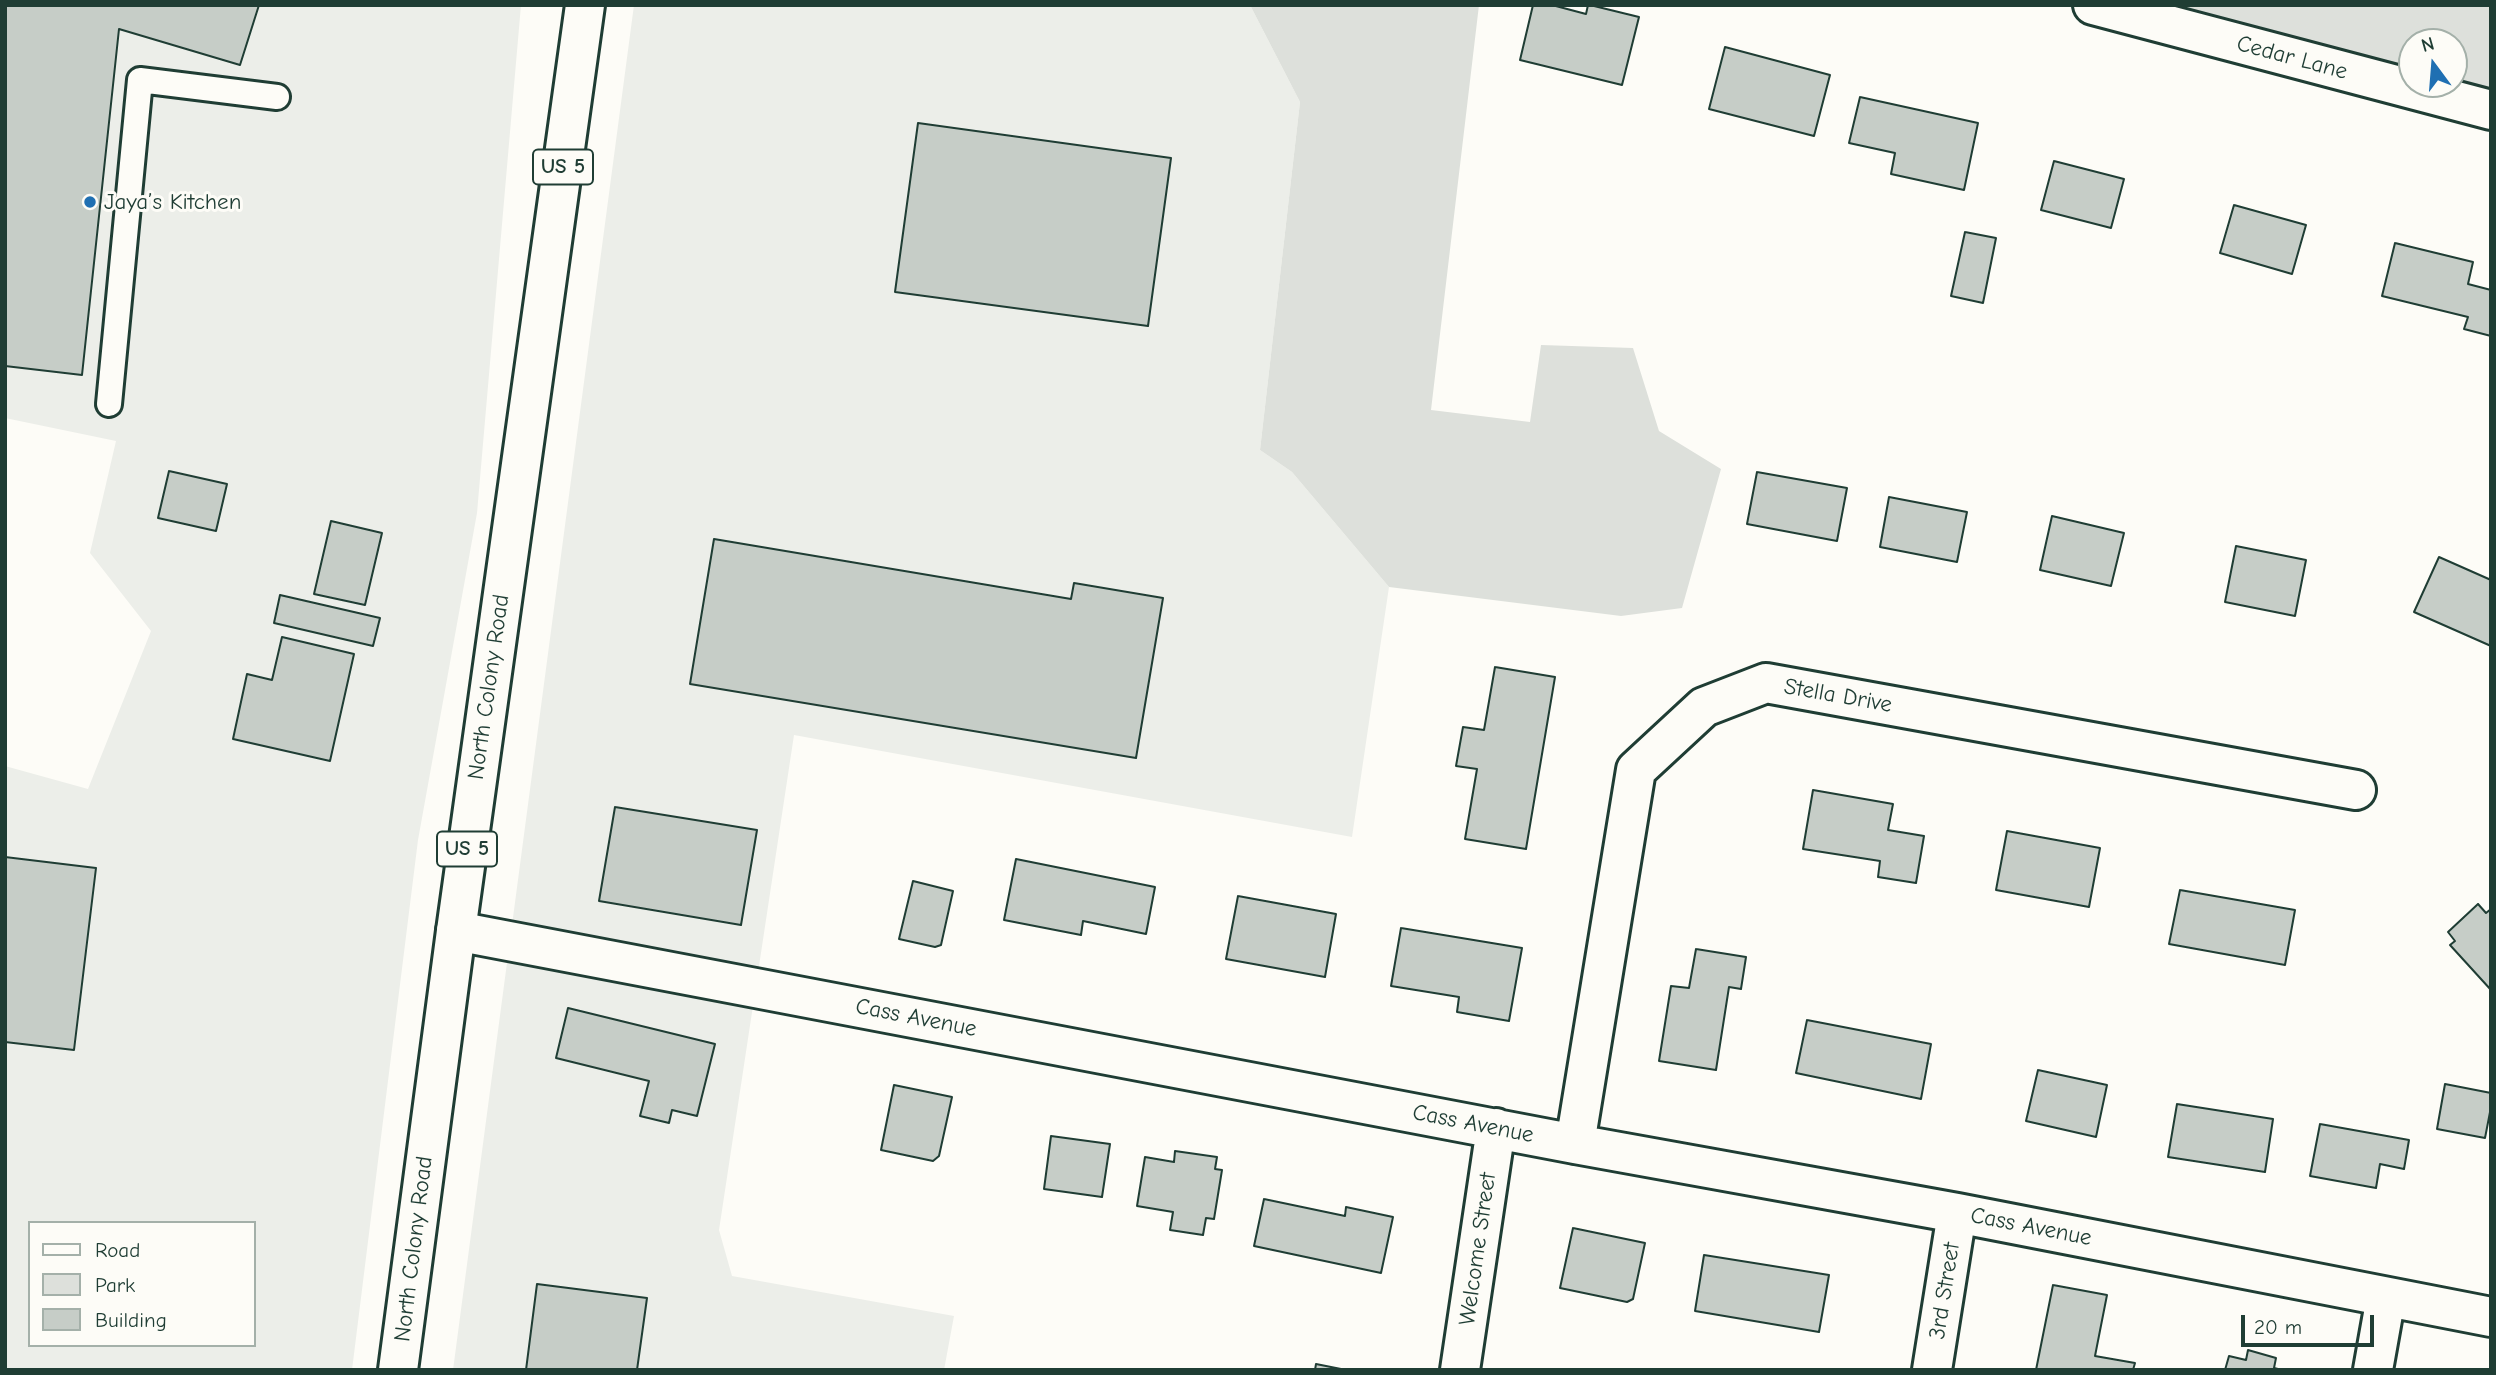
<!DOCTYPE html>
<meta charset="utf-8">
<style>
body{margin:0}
#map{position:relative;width:2496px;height:1375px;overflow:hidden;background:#fdfcf7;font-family:"Comic Neue",sans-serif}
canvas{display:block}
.frame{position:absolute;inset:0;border:7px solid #1f3d34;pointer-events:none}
.legend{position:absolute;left:28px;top:1221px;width:228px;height:126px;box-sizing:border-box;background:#fdfcf7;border:2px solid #a4b0a9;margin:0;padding:9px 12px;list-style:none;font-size:21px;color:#1f3d34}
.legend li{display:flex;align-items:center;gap:14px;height:35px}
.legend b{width:35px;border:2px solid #a4b0a9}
.north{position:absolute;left:2398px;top:28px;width:70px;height:70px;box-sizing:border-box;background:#fdfcf7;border:2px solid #a4b0a9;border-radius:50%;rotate:344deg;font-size:19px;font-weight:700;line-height:28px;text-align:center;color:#1f3d34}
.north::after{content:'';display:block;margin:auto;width:24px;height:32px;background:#1f6fb2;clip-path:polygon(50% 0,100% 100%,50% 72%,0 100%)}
.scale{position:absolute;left:2241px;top:1315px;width:133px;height:32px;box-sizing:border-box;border:4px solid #1f3d34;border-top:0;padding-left:9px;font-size:21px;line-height:24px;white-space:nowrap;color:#1f3d34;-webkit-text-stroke:5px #fdfcf7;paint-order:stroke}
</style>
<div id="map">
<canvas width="2496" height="1375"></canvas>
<div class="frame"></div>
<ul class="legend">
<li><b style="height:9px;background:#fdfcf7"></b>Road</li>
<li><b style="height:19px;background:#dde0db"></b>Park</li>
<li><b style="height:19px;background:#c6cdc7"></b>Building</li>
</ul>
<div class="north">N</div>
<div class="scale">20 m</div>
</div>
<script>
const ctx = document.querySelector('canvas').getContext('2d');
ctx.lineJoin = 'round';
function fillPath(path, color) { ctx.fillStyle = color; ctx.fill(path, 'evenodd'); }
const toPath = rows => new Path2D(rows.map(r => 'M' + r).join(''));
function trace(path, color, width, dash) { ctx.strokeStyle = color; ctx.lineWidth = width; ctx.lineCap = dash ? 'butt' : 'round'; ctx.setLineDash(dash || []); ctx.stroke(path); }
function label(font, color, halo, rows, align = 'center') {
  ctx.font = font + ' "Comic Neue",sans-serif'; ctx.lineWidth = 6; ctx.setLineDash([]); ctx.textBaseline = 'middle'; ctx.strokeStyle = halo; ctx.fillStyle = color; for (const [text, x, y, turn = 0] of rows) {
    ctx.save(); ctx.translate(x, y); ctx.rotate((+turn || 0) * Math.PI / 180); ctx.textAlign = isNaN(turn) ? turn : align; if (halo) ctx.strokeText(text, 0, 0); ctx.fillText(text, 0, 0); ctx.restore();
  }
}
const built = toPath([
 [5,5,521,5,477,513,418,840,352,1370,5,1370,5,766,88,789,151,631,90,553,116,441,5,418],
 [30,1223,254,1223,254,1345,30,1345],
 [634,5,1250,5,1300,102,1260,450,1292,472,1389,587,1352,837,794,735,719,1230,732,1276,954,1316,944,1370,453,1370]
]);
const green = toPath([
 [1250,5,1479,5,1431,410,1530,422,1541,345,1633,348,1659,431,1721,469,1682,608,1621,616,1389,587,1292,472,1260,450,1300,102],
 [2167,5,2491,5,2491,98,2454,84,2454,42,2412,42,2412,76]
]);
const building = toPath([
 [5,5,259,5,240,65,119,29,82,375,5,366,5,5],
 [1533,5,1552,5,1586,14,1588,5,1590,5,1639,17,1622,85,1520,60,1533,5],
 [1725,47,1830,75,1814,136,1709,109,1725,47],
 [1860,97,1978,123,1964,190,1891,174,1895,153,1849,143,1860,97],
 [918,123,1171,158,1148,326,895,292,918,123],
 [2054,161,2124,179,2111,228,2041,210,2054,161],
 [2234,205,2306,225,2292,274,2220,253,2234,205],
 [1965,232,1996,238,1983,303,1951,296,1965,232],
 [2395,243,2473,262,2468,284,2491,290,2491,336,2464,329,2468,317,2382,296,2395,243],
 [169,471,227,484,216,531,158,518,169,471],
 [1757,472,1847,488,1837,541,1747,524,1757,472],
 [1889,497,1967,512,1957,562,1880,547,1889,497],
 [2052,516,2124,533,2111,586,2040,570,2052,516],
 [331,521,382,533,365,605,314,594,331,521],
 [714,539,1071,599,1074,583,1163,598,1136,758,690,684,714,539],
 [2236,546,2306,560,2295,616,2225,602,2236,546],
 [2439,557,2491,580,2491,646,2414,612,2439,557],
 [280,595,380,618,373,646,274,623,280,595],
 [282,637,354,654,330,761,233,739,247,674,272,680,282,637],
 [1495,667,1555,677,1526,849,1465,839,1477,769,1456,766,1463,727,1484,730,1495,667],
 [1813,790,1893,804,1888,830,1924,836,1916,883,1878,877,1880,861,1803,849,1813,790],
 [615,807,757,830,741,925,599,901,615,807],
 [2007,831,2100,848,2089,907,1996,890,2007,831],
 [5,857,96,868,74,1050,5,1042,5,857],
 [1016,859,1155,887,1146,934,1083,921,1081,935,1004,920,1016,859],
 [913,881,953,891,941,945,935,947,899,939,913,881],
 [2180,890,2295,910,2285,965,2169,944,2180,890],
 [1238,896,1336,914,1325,977,1226,959,1238,896],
 [2478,904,2486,913,2491,909,2491,990,2450,945,2455,941,2448,932,2478,904],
 [1401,928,1522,948,1509,1021,1457,1012,1459,997,1391,986,1401,928],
 [1696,949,1746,957,1741,989,1729,987,1716,1070,1659,1061,1671,986,1689,988,1696,949],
 [568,1008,715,1044,697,1116,672,1110,669,1123,640,1116,649,1081,556,1058,568,1008],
 [1807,1020,1931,1044,1921,1099,1796,1073,1807,1020],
 [2038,1070,2107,1085,2096,1137,2026,1121,2038,1070],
 [2445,1084,2491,1093,2491,1107,2485,1138,2437,1129,2445,1084],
 [894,1085,952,1097,939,1156,933,1161,881,1150,894,1085],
 [2177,1104,2273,1119,2265,1172,2168,1157,2177,1104],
 [2320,1124,2409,1140,2404,1169,2380,1164,2376,1188,2310,1176,2320,1124],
 [1051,1136,1110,1144,1102,1197,1044,1189,1051,1136],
 [1175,1151,1217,1157,1215,1169,1222,1170,1214,1219,1206,1218,1203,1235,1170,1230,1173,1212,1137,1206,1145,1157,1174,1162,1175,1151],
 [1264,1199,1345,1216,1346,1207,1393,1217,1381,1273,1254,1246,1264,1199],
 [1573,1228,1645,1243,1633,1299,1627,1302,1560,1288,1573,1228],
 [1704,1255,1829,1275,1819,1332,1695,1311,1704,1255],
 [537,1284,647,1298,637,1370,526,1370,537,1284],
 [2053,1285,2107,1295,2095,1356,2135,1363,2133,1370,2036,1370,2053,1285],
 [2248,1350,2276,1358,2274,1368,2282,1370,2225,1370,2229,1356,2246,1360,2248,1350],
 [1316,1364,1346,1370,1315,1370,1316,1364]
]);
const service = toPath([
 [109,404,140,80,277,97]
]);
const minor = toPath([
 [2093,5,2491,110],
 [456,931,1575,1144,1957,1213,2491,1317],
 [1575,1144,1636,770,1704,707,1766,683,2356,790],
 [1460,1370,1496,1128],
 [1932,1370,1957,1213],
 [2373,1370,2386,1297]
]);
const primary = toPath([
 [398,1370,456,931,585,5]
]);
const markers = [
 [90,202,7,"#1f6fb2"]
];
const shields = [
 [563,167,60],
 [467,849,60]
];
const shieldNames = [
 ["US 5",563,167],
 ["US 5",467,849]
];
const streetNames = [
 ["Cedar Lane",2292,58,15],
 ["North Colony Road",489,687,-82],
 ["Stella Drive",1838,696,10],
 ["Cass Avenue",916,1018,11],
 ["Cass Avenue",1473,1124,11],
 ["Cass Avenue",2031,1227,11],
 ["North Colony Road",414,1249,-83],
 ["Welcome Street",1478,1249,-82],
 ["3rd Street",1945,1291,-81]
];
const poiNames = [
 ["Jaya’s Kitchen",104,202]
];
fillPath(built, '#eceee9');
fillPath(green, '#dde0db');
fillPath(building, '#c6cdc7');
trace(building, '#1f3d34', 2);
trace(service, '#1f3d34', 30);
trace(minor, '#1f3d34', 44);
trace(primary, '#1f3d34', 44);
trace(service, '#fdfcf7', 24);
trace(minor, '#fdfcf7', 38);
trace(primary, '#fdfcf7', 38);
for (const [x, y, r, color] of markers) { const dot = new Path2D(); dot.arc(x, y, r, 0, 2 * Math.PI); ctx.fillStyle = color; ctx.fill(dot); trace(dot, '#fdfcf7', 2.5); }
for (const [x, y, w] of shields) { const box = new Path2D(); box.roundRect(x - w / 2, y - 17.5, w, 35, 5); ctx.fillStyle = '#fdfcf7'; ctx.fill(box); trace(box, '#1f3d34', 2); }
label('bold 21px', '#1f3d34', null, shieldNames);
label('23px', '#1f3d34', '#fdfcf7', streetNames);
label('23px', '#1f3d34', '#fdfcf7', poiNames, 'left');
</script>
